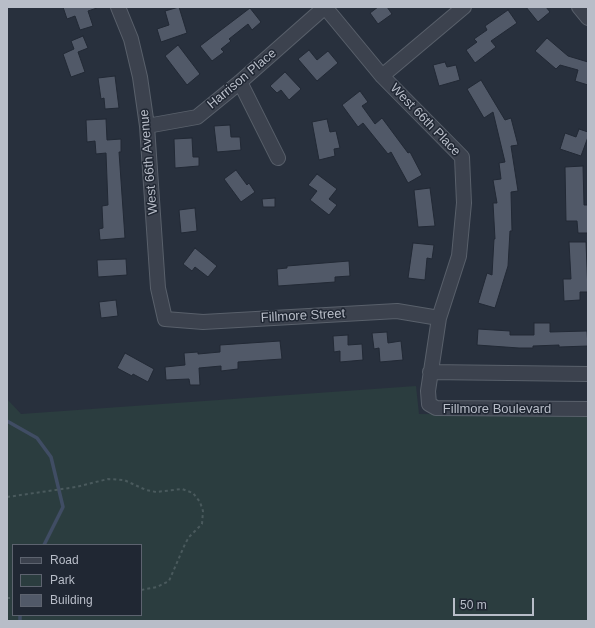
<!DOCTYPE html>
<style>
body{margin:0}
#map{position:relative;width:595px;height:628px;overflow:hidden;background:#28303d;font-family:Arial,sans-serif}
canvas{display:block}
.frame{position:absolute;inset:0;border:8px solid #b8bdc8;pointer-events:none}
.legend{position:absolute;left:12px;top:544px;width:130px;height:72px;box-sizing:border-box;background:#202733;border:1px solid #5d636f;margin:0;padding:5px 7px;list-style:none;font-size:12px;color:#b8bdc8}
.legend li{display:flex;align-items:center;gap:8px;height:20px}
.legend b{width:20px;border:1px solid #5d636f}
.scale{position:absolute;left:453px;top:598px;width:81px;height:18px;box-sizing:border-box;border:2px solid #b8bdc8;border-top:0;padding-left:5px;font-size:12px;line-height:14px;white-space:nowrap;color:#b8bdc8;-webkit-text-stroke:3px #202733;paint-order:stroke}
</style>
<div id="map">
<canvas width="595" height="628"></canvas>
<div class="frame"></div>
<ul class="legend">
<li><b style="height:5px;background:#3c424e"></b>Road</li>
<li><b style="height:11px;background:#2b3d3f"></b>Park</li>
<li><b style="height:11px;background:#515968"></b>Building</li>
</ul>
<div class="scale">50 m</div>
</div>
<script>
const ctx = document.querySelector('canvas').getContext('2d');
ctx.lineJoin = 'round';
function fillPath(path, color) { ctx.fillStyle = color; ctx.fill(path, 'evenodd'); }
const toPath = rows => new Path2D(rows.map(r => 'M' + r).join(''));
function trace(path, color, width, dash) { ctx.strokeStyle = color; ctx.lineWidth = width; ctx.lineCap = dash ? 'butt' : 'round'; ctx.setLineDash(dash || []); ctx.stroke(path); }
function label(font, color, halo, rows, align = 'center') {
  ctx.font = font + ' Arial,sans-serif'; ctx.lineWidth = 3; ctx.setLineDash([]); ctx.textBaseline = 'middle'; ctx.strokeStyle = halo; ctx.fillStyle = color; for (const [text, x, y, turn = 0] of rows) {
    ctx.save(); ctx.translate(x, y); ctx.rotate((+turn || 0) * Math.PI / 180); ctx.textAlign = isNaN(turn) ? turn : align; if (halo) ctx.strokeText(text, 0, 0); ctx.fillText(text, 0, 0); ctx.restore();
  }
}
const green = toPath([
 [416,386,419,414,588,415,588,621,7,621,7,399,21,414],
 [13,545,141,545,141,615,13,615]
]);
const stream = toPath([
 [7,421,37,438,51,457,63,507,44,545],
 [20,615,20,621]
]);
const building = toPath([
 [63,7,97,7,97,8,88,11,93,26,80,30,75,16,67,19,63,7],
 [179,7,187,33,161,42,157,29,169,25,165,11,179,7],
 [378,7,387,7,392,14,378,24,370,13,378,7],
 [526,7,546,7,550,12,538,22,526,7],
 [250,8,261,22,252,30,248,24,229,39,231,41,221,49,224,52,212,61,200,46,250,8],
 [508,10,517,23,491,41,496,47,475,63,466,50,477,42,474,39,487,30,485,26,508,10],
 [83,36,88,48,78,52,85,72,71,77,63,54,74,49,71,41,83,36],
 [547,38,568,56,588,62,588,85,575,81,578,70,560,65,556,69,535,51,547,38],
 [178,45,200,74,187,85,165,56,178,45],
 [309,50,317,60,328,51,338,63,317,81,298,59,309,50],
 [445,62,447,67,456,65,460,80,439,86,433,65,445,62],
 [285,72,301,89,289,100,281,90,277,93,270,86,285,72],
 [115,76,119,108,105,109,104,98,101,99,98,78,115,76],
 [481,80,505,120,511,118,518,145,511,146,518,191,511,192,512,231,510,231,508,266,495,308,478,303,487,273,492,275,494,239,495,239,493,203,497,203,493,180,501,179,499,163,505,162,493,112,484,118,467,89,481,80],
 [360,91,368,102,362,106,375,124,382,118,408,153,410,152,422,175,408,183,391,152,388,154,363,123,358,127,342,105,360,91],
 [106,119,107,140,121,139,121,152,119,152,125,238,100,240,99,229,103,228,102,206,108,205,106,153,96,154,95,141,87,142,86,120,106,119],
 [327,119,330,132,336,131,340,148,334,149,335,156,319,160,312,122,327,119],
 [230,125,231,137,240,137,241,150,217,152,214,126,230,125],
 [579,129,588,132,588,137,581,156,560,149,565,133,576,137,579,129],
 [192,138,193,157,199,157,199,166,175,168,174,139,192,138],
 [583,166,584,205,588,205,588,233,578,233,577,221,566,221,565,167,583,166],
 [236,170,247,185,249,183,255,192,241,202,224,179,236,170],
 [317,174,337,189,329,199,337,205,329,215,310,200,317,191,308,185,317,174],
 [430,188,435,226,418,227,414,190,430,188],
 [275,198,275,207,263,207,262,199,275,198],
 [195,208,197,231,181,233,179,210,195,208],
 [569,242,586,242,588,292,580,292,580,300,564,301,563,279,571,279,569,242],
 [413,243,434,245,432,259,427,258,425,280,408,278,413,243],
 [195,248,217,266,208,277,195,267,192,271,183,264,195,248],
 [126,259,127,275,98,277,97,260,126,259],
 [349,261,350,276,335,277,335,282,278,286,277,269,287,268,287,266,349,261],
 [116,300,118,316,101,318,99,302,116,300],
 [534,323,550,323,550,332,587,331,588,346,559,347,559,345,533,346,533,348,519,348,477,345,478,329,510,331,510,335,534,335,534,323],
 [387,332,388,343,401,341,403,360,380,362,379,348,374,349,372,333,387,332],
 [348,335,348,345,362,344,363,360,340,362,340,351,334,352,333,336,348,335],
 [280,341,282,359,238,362,238,369,221,371,221,366,199,368,200,385,190,385,189,379,166,380,165,367,185,365,184,353,198,352,198,354,220,352,220,345,280,341],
 [125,353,154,369,148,382,133,374,132,376,117,368,125,353]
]);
const path = toPath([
 [7,497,76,487,108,479,124,480,146,490,156,492,182,489,193,493,200,502,203,511,202,524,189,537,185,544,169,581,157,587,141,590],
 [7,598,13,598]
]);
const minor = toPath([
 [118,7,131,39,140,77,147,126,158,288,165,319,203,322,397,311,439,318],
 [325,7,382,76,462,157,464,203,459,256,439,318,428,391,429,404,436,408,588,409],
 [579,7,588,18],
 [382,76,464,7],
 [240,82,278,158],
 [147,126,197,117,240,82,325,7],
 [430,372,588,374]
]);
const streetNames = [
 ["Harrison Place",242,79,-40],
 ["West 66th Place",425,120,46],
 ["West 66th Avenue",149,162,-95],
 ["Fillmore Street",303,316,-3],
 ["Fillmore Boulevard",497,409]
];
fillPath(green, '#2b3d3f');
trace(stream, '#404d64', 3.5);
fillPath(building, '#515968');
trace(building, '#222935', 1);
trace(minor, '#59606b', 16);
trace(path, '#4a5a5d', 2, [3, 3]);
trace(minor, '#3c424e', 14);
label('13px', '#b8bdc8', '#202733', streetNames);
</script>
